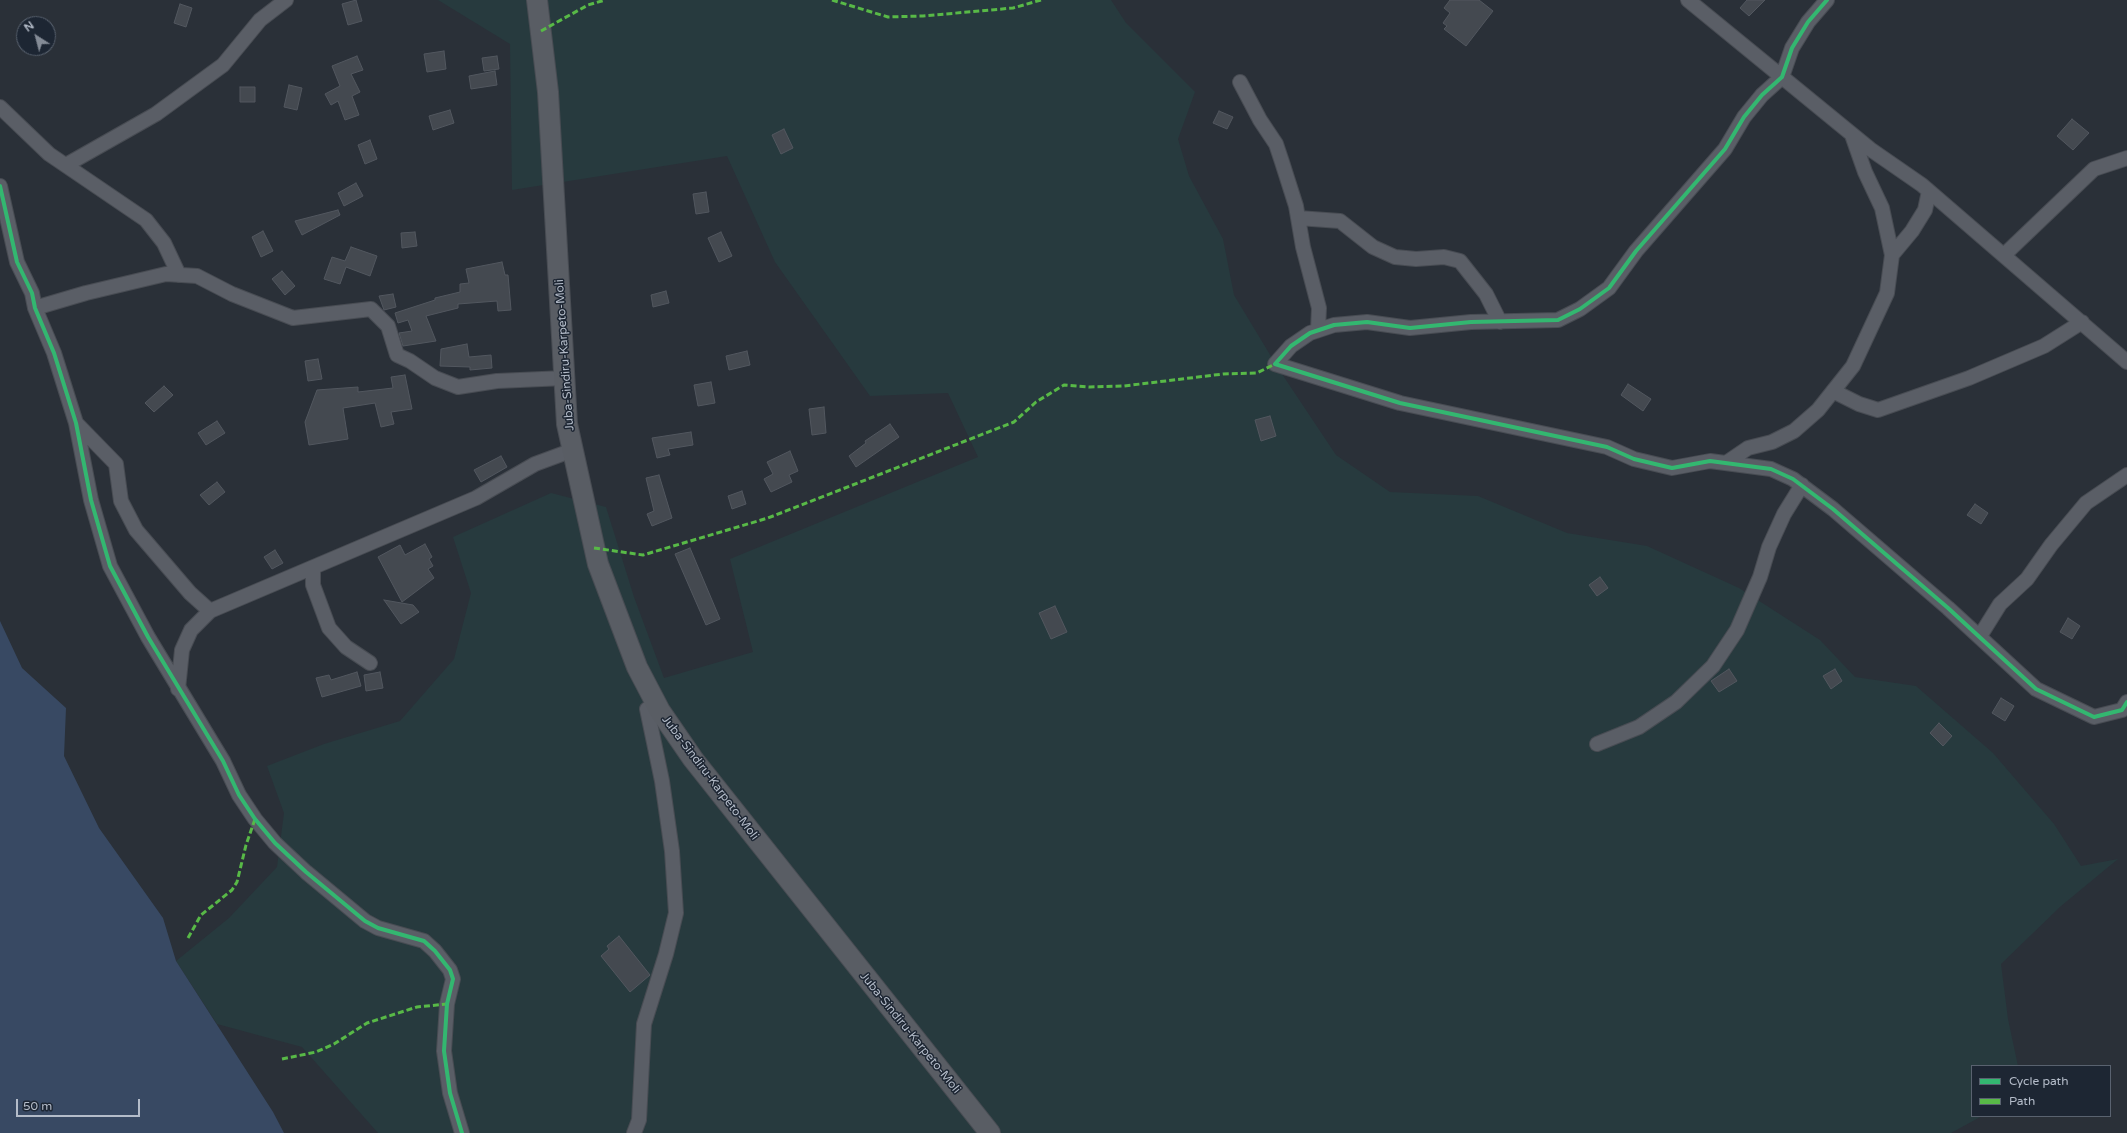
<!DOCTYPE html>
<style>
body{margin:0}
#map{position:relative;width:2127px;height:1133px;overflow:hidden;background:#2a3038;font-family:"Varela Round",sans-serif}
canvas{display:block}
.legend{position:absolute;left:1971px;top:1065px;width:140px;height:52px;box-sizing:border-box;background:#1d2633;border:1px solid #59626f;margin:0;padding:5px 7px;list-style:none;font-size:12px;color:#b4bcc9}
.legend li{display:flex;align-items:center;gap:8px;height:20px}
.legend b{width:20px;border:1px solid #59626f}
.north{position:absolute;left:16px;top:16px;width:40px;height:40px;box-sizing:border-box;background:#1d2633;border:1px solid #59626f;border-radius:50%;rotate:324deg;font-size:11px;font-weight:700;line-height:16px;text-align:center;color:#b4bcc9}
.north::after{content:'';display:block;margin:auto;width:14px;height:18px;background:#848b96;clip-path:polygon(50% 0,100% 100%,50% 72%,0 100%)}
.scale{position:absolute;left:16px;top:1099px;width:124px;height:18px;box-sizing:border-box;border:2px solid #b4bcc9;border-top:0;padding-left:5px;font-size:12px;line-height:14px;white-space:nowrap;color:#b4bcc9;-webkit-text-stroke:3px #1d2633;paint-order:stroke}
</style>
<div id="map">
<canvas width="2127" height="1133"></canvas>
<ul class="legend">
<li><b style="height:5px;background:#33b770"></b>Cycle path</li>
<li><b style="height:5px;background:#58b947"></b>Path</li>
</ul>
<div class="north">N</div>
<div class="scale">50 m</div>
</div>
<script>
const ctx = document.querySelector('canvas').getContext('2d');
ctx.lineJoin = 'round';
function fillPath(path, color) { ctx.fillStyle = color; ctx.fill(path, 'evenodd'); }
const toPath = rows => new Path2D(rows.map(r => 'M' + r).join(''));
function trace(path, color, width, dash) { ctx.strokeStyle = color; ctx.lineWidth = width; ctx.lineCap = dash ? 'butt' : 'round'; ctx.setLineDash(dash || []); ctx.stroke(path); }
function label(font, color, halo, rows, align = 'center') {
  ctx.font = font + ' "Varela Round",sans-serif'; ctx.lineWidth = 3; ctx.setLineDash([]); ctx.textBaseline = 'middle'; ctx.strokeStyle = halo; ctx.fillStyle = color; for (const [text, x, y, turn = 0] of rows) {
    ctx.save(); ctx.translate(x, y); ctx.rotate((+turn || 0) * Math.PI / 180); ctx.textAlign = isNaN(turn) ? turn : align; if (halo) ctx.strokeText(text, 0, 0); ctx.fillText(text, 0, 0); ctx.restore();
  }
}
const green = toPath([
 [438,0,1111,0,1126,23,1195,92,1178,139,1189,176,1223,239,1234,295,1278,368,1336,455,1390,492,1478,496,1567,533,1647,546,1739,588,1820,640,1855,677,1916,686,1993,753,2054,824,2081,866,2118,859,2061,906,2001,964,2008,1019,2018,1066,1972,1066,1972,1116,1982,1116,1951,1133,378,1133,302,1047,217,1024,176,961,229,918,277,867,284,813,267,766,324,744,400,721,454,659,471,593,453,537,551,493,606,507,634,597,664,678,753,652,730,559,978,457,948,393,870,396,775,262,727,156,512,190,510,44]
]);
const water = toPath([
 [0,621,22,668,66,708,64,756,99,828,163,918,176,961,273,1112,284,1133,0,1133]
]);
const building = toPath([
 [356,0,362,21,348,25,342,4,356,0],
 [1450,0,1479,0,1493,11,1466,46,1444,29,1447,26,1443,23,1450,13,1444,8,1450,0],
 [1747,0,1765,0,1749,16,1740,8,1747,0],
 [180,4,192,8,186,27,174,23,180,4],
 [444,51,446,69,427,72,424,54,444,51],
 [357,56,363,70,351,74,360,92,352,96,359,115,345,120,338,101,331,105,325,94,340,86,332,66,357,56],
 [497,56,499,69,484,71,482,58,497,56],
 [495,71,497,85,471,89,469,76,495,71],
 [289,85,302,88,297,110,284,107,289,85],
 [240,87,255,87,255,102,240,102,240,87],
 [450,110,454,123,433,130,429,116,450,110],
 [1219,111,1233,117,1227,129,1213,123,1219,111],
 [2072,119,2089,133,2073,150,2057,136,2072,119],
 [784,129,793,148,781,154,772,135,784,129],
 [370,140,377,159,365,164,358,145,370,140],
 [356,183,363,196,344,206,338,193,356,183],
 [706,192,709,212,696,214,693,194,706,192],
 [338,210,340,215,302,235,295,221,338,210],
 [263,231,273,251,261,257,252,237,263,231],
 [415,232,417,246,402,248,401,233,415,232],
 [721,232,732,256,719,262,708,238,721,232],
 [351,247,377,256,370,276,346,267,340,284,324,279,332,257,345,261,351,247],
 [502,262,505,275,508,275,511,310,498,311,497,301,458,304,458,308,426,316,436,341,403,346,399,333,412,331,408,320,398,323,395,313,435,300,435,298,460,292,460,284,469,283,466,269,502,262],
 [282,271,295,286,285,295,272,279,282,271],
 [666,291,669,303,653,307,651,295,666,291],
 [393,294,396,307,384,310,379,296,393,294],
 [467,344,469,357,491,355,492,368,470,370,470,367,440,366,441,349,467,344],
 [747,351,750,365,729,370,726,356,747,351],
 [318,359,322,379,308,381,305,361,318,359],
 [405,375,412,409,391,412,394,424,381,427,375,403,343,408,348,439,309,445,305,422,317,390,358,387,358,392,393,388,391,377,405,375],
 [711,382,715,403,698,406,694,385,711,382],
 [1628,384,1651,399,1643,411,1621,395,1628,384],
 [164,386,173,395,154,412,145,403,164,386],
 [824,407,826,433,812,435,809,409,824,407],
 [1270,416,1276,436,1261,441,1255,420,1270,416],
 [217,421,225,433,206,445,198,433,217,421],
 [890,424,899,437,856,467,849,456,866,443,865,441,890,424],
 [691,432,693,445,668,449,670,455,657,458,652,438,691,432],
 [790,451,798,471,789,475,792,482,771,492,764,479,773,474,767,462,790,451],
 [501,456,507,467,481,482,474,470,501,456],
 [659,475,672,518,652,526,647,514,654,511,646,478,659,475],
 [217,482,225,492,209,505,200,495,217,482],
 [742,491,746,504,732,509,728,496,742,491],
 [1975,504,1988,513,1981,524,1967,515,1975,504],
 [425,544,432,557,429,559,433,566,428,569,434,578,402,602,378,557,400,545,405,555,425,544],
 [690,548,720,619,706,625,675,554,690,548],
 [275,550,283,563,272,569,264,557,275,550],
 [1600,577,1608,588,1597,596,1589,585,1600,577],
 [384,600,413,605,419,612,401,624,384,600],
 [1055,606,1067,632,1051,639,1039,613,1055,606],
 [2068,618,2080,626,2072,639,2060,632,2068,618],
 [1729,669,1737,681,1719,692,1711,681,1729,669],
 [1835,669,1842,681,1831,689,1823,676,1835,669],
 [357,672,361,686,322,697,316,678,329,675,331,680,357,672],
 [380,672,383,688,366,691,364,675,380,672],
 [2001,698,2014,706,2005,721,1992,713,2001,698],
 [1939,723,1952,736,1943,746,1930,733,1939,723],
 [619,936,650,975,630,992,601,956,609,949,607,946,619,936]
]);
const street = toPath([
 [1688,0,1870,149,1922,185,2127,362],
 [1827,0,1808,22,1792,48,1782,77,1762,95,1744,117,1725,149,1636,251,1609,288,1580,309,1558,320,1471,322,1410,328,1367,322,1334,325,1310,333,1291,346,1275,364,1400,403,1607,447,1634,459,1672,468,1710,461,1771,469,1793,479,1833,509,1948,608,2036,689,2094,717,2122,710,2127,702],
 [1240,82,1260,120,1276,144,1282,162,1296,206,1303,247,1319,308,1318,330],
 [0,107,49,154,146,220,164,243,179,275],
 [66,165,156,114,223,65,260,20,286,0],
 [0,186,17,262,32,293,35,308,54,353,76,423,91,500,110,566,148,637,223,761,239,795,255,819,275,843,306,872,365,921,378,928,424,941,435,951,450,970,453,979,447,1004,444,1051,450,1093,462,1133],
 [1298,218,1340,221,1373,247,1395,257,1416,259,1444,257,1460,261,1486,294,1500,322],
 [1892,255,1912,231,1925,210,1929,191],
 [2004,255,2094,169,2127,158],
 [35,308,86,293,166,274,197,276,232,294,293,318,371,309,388,326,397,355,410,361,435,378,458,387,497,381,565,378],
 [1833,391,1859,404,1878,410,1969,378,2044,346,2082,322],
 [76,423,116,464,121,501,136,530,190,593,210,611],
 [1726,463,1748,448,1772,442,1794,431,1818,410,1853,366,1887,293,1892,255,1882,208,1865,172,1852,135],
 [313,568,313,585,329,628,346,647,370,663],
 [1980,636,2000,604,2027,579,2051,545,2086,503,2127,475],
 [178,689,182,650,191,630,210,611,476,498,535,464,573,450],
 [1597,744,1639,727,1676,702,1713,666,1737,630,1760,577,1769,547,1784,514,1802,485],
 [634,1133,639,1120,644,1024,666,954,676,913,672,851,662,781,647,709]
]);
const secondary = toPath([
 [537,0,548,92,567,424,598,564,637,667,660,711,693,759,990,1133]
]);
const quiet = toPath([
 [832,0,888,17,923,16,1013,8,1041,0],
 [541,31,588,5,605,0],
 [594,548,643,555,768,518,1014,422,1036,402,1064,385,1090,387,1124,386,1223,374,1257,373,1275,364],
 [188,938,201,915,232,890,237,882,246,845,255,819],
 [282,1059,316,1052,334,1044,367,1023,417,1007,447,1004]
]);
const cycleway = toPath([
 [1827,0,1808,22,1792,48,1782,77,1762,95,1744,117,1725,149,1636,251,1609,288,1580,309,1558,320,1471,322,1410,328,1367,322,1334,325,1310,333,1291,346,1275,364,1400,403,1607,447,1634,459,1672,468,1710,461,1771,469,1793,479,1833,509,1948,608,2036,689,2094,717,2122,710,2127,702],
 [0,186,17,262,32,293,35,308,54,353,76,423,91,500,110,566,148,637,223,761,239,795,255,819,275,843,306,872,365,921,378,928,424,941,435,951,450,970,453,979,447,1004,444,1051,450,1093,462,1133]
]);
const streetNames = [
 ["Juba-Sindiru-Karpeto-Moli",565,355,-94],
 ["Juba-Sindiru-Karpeto-Moli",710,778,53],
 ["Juba-Sindiru-Karpeto-Moli",910,1033,51]
];
fillPath(green, '#273a3e');
fillPath(water, '#384963');
fillPath(building, '#444950');
trace(building, '#52575f', 1);
trace(street, '#484c53', 16);
trace(secondary, '#484c53', 22);
trace(street, '#5a5e66', 14);
trace(secondary, '#595d64', 20);
trace(quiet, '#58b947', 3, [6, 3]);
trace(cycleway, '#33b770', 4);
label('12px', '#b4bcc9', '#1d2633', streetNames);
</script>
